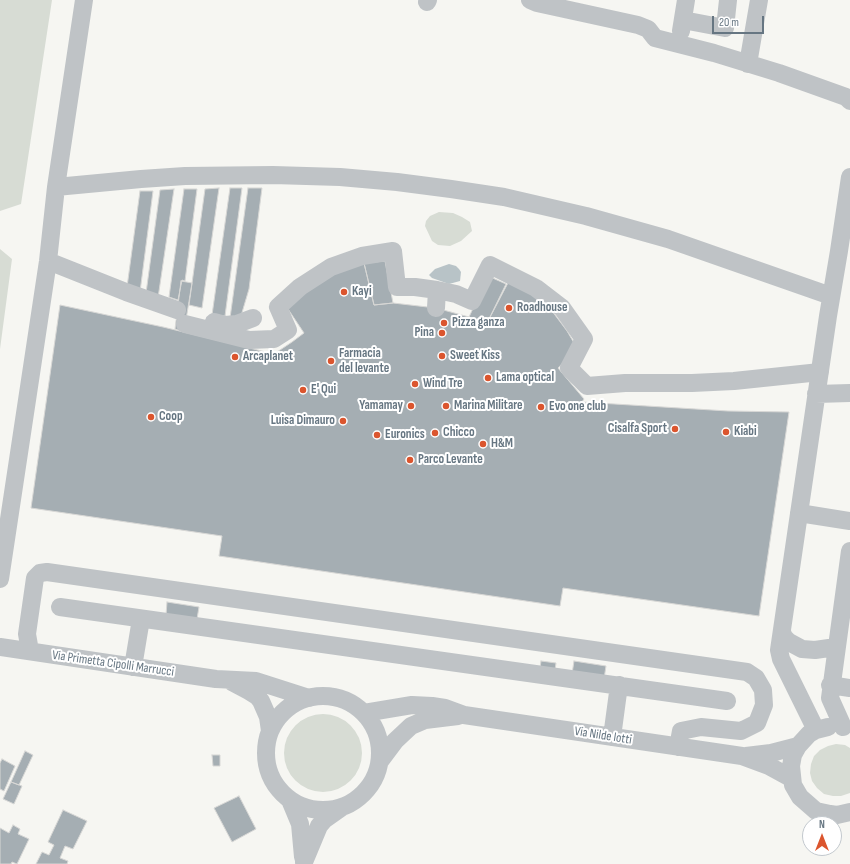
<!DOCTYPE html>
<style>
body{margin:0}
#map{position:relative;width:850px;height:864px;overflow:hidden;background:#f6f6f2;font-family:"Sofia Sans Condensed",sans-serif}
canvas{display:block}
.north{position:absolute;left:802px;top:816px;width:40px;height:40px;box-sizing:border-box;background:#fff;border:1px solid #c2c8cd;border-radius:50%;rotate:0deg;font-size:11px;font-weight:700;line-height:16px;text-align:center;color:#667682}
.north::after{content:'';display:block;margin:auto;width:14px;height:18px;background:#db552e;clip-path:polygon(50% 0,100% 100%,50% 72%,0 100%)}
.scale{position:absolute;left:712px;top:16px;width:52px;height:18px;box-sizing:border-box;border:2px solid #667682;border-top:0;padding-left:5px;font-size:12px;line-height:14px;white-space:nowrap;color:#667682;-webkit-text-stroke:3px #fff;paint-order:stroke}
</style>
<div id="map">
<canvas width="850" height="864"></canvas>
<div class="north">N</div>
<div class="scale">20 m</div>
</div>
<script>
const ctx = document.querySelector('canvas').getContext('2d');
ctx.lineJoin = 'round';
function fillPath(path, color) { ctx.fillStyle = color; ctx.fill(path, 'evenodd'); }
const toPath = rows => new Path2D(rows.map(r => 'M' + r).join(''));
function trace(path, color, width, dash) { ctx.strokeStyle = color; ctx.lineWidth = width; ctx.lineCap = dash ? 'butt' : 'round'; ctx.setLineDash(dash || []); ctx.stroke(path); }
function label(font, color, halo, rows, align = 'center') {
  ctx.font = font + ' "Sofia Sans Condensed",sans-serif'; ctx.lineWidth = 4; ctx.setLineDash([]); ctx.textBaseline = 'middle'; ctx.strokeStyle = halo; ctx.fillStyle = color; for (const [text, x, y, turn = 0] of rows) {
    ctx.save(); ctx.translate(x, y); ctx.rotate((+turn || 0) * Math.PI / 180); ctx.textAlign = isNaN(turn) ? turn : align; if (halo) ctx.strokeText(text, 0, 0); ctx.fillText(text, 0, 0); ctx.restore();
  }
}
const green = toPath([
 [0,0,52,0,21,204,0,211],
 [439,212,453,213,462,217,470,222,472,231,461,241,450,246,438,245,432,241,425,226,426,221,430,216],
 [0,249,12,259,0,349],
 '284 753a39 39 0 1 1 78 0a39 39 0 1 1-78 0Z',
 [836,744,845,745,850,748,850,793,841,796,833,796,824,794,817,788,812,781,810,773,811,764,814,756,820,750,828,746]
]);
const water = toPath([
 [449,264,456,266,459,269,461,272,460,281,449,284,432,278,429,275,435,269]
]);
const building = toPath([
 [219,188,202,308,189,305,205,189,219,188],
 [230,188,242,188,225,316,212,315,230,188],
 [248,188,262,188,249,289,241,316,230,318,248,188],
 [174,189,158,298,146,293,160,190,174,189],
 [184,189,197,189,185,281,182,280,178,300,169,297,184,189],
 [140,191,153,191,140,292,127,287,140,191],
 [363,259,374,305,393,303,436,308,469,317,486,325,509,281,530,292,552,311,567,331,577,348,558,368,584,399,582,402,728,411,789,412,759,616,563,588,560,606,219,556,222,536,31,508,60,305,163,327,274,354,292,342,304,333,286,306,328,273,363,259],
 [385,261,393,303,374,305,364,263,385,261],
 [488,276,506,284,486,325,469,317,488,276],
 [181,281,192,283,184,332,175,329,181,281],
 [167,602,199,607,197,619,166,615,167,602],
 [541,661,556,663,555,670,540,668,541,661],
 [574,661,606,666,604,679,572,674,574,661],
 [25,751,33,755,19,785,11,782,25,751],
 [212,755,220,755,220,766,213,766,212,755],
 [2,759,15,766,4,791,0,789,0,763,2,759],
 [11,782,22,786,14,804,3,799,11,782],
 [239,796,256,829,232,842,214,808,239,796],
 [63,810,87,821,73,849,65,846,60,858,68,861,67,864,36,864,42,852,49,855,54,845,48,842,63,810],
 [13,825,20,829,18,834,29,839,17,864,12,862,11,864,0,864,0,828,9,833,13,825]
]);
const minor = toPath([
 [84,0,56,187,141,179,185,176,273,175,340,177,397,182,451,189,504,197,586,216,668,239,831,296],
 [530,0,537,3,638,25,648,29,655,38,714,53,779,73,846,97,850,101],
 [427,2,428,0],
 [683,20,725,28,728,0],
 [681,31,686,0],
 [748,64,759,0],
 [48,261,126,292,177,310],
 [437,290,456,294,472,301,490,265,536,288,562,308,584,339,569,368,587,386,625,383,692,383,734,381,820,372],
 [214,322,225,325,237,324,253,318],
 [185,324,249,340,274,339,288,330,278,307,300,287,331,267,362,256,393,251,397,287,415,287,437,290,436,308],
 [816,394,850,393],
 [799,513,850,521],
 [0,579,48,261,56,187],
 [60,607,727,701],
 [782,632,784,637,789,642,802,649,815,650,836,647],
 [0,647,216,679,256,681,309,698],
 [30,651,27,634,35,578,40,573,47,572,747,672,756,678,763,690,764,705,757,723,741,731,701,727,681,731,678,747],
 [133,667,141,619],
 [232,682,249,691,257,696,261,701,268,717,270,731],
 [830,685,850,688],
 '266 753a57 57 0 1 1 114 0a57 57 0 1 1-114 0Z',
 [364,713,412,705,432,706,445,708,464,715,742,756,769,766,791,778],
 [828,727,816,730,809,734,798,746,793,755,791,766,793,785,800,797,816,811,830,814,837,815,850,812],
 [843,727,830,698,850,551],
 [816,730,781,659,779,650,828,316,839,251,850,177],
 [612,737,619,685],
 [746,756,771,753,798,746],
 [380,761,395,741,411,726,425,720,458,716],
 [290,800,300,824,303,857],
 [304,862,319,826,324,820,341,808]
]);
const markers = [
 [344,292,4,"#db552e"],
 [509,308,4,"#db552e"],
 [444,323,4,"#db552e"],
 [442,333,4,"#db552e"],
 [442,356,4,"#db552e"],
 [235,357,4,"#db552e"],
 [331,361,4,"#db552e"],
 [488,378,4,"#db552e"],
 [415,384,4,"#db552e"],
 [303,390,4,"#db552e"],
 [411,406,4,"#db552e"],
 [446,406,4,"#db552e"],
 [541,407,4,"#db552e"],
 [151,417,4,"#db552e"],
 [343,421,4,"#db552e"],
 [675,429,4,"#db552e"],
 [726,432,4,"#db552e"],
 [435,433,4,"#db552e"],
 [377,435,4,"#db552e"],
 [483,444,4,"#db552e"],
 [410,460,4,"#db552e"]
];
const poiNames = [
 ["Kayi",352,292],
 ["Roadhouse",517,308],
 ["Pizza ganza",452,323],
 ["Pina",434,333,"right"],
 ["Farmacia",339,354],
 ["del levante",339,369],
 ["Sweet Kiss",450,356],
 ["Arcaplanet",243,357],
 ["Lama optical",496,378],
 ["Wind Tre",423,384],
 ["E' Qui",311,390],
 ["Yamamay",403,406,"right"],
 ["Marina Militare",454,406],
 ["Evo one club",549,407],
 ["Coop",159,417],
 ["Luisa Dimauro",335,421,"right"],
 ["Cisalfa Sport",667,429,"right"],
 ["Kiabi",734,432],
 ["Chicco",443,433],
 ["Euronics",385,435],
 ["H&M",491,444],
 ["Parco Levante",418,460]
];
const streetNames = [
 ["Via Primetta Cipolli Marrucci",113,664,8],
 ["Via Nilde Iotti",603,736,9]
];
fillPath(green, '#d7dcd4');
fillPath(water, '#b8c3c7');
fillPath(building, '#a5aeb3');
trace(building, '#d7d7d5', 1);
trace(minor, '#bfc3c6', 18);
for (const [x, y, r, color] of markers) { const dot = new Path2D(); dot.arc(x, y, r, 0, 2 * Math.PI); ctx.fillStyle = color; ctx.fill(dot); trace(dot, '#fff', 1.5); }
label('bold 13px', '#667682', '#fff', poiNames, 'left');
label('13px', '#667682', '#fff', streetNames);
</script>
